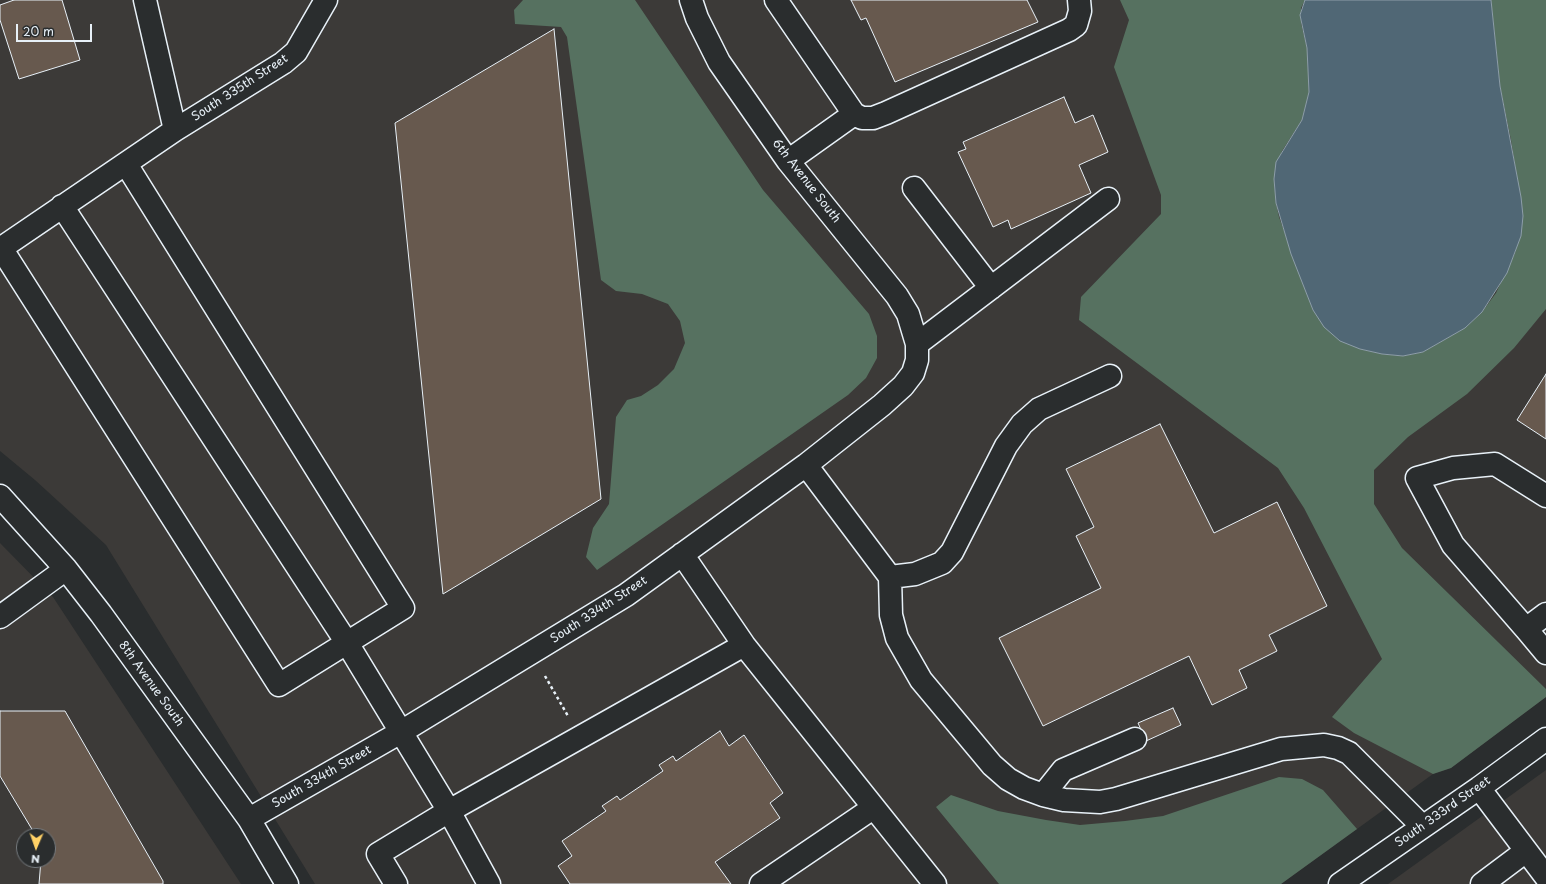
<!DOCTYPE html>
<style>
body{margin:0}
#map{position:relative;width:1546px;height:884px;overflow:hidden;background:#2a2d2e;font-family:"Playpen Sans",sans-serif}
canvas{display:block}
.north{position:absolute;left:16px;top:828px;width:40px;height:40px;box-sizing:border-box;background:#2a2d2e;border:1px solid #767b7f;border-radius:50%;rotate:182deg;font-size:11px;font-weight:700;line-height:16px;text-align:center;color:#e8f1f8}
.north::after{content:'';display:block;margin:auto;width:14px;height:18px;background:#ffd166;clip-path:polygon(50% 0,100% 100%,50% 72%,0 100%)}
.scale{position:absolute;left:16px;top:24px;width:76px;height:18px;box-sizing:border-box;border:2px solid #e8f1f8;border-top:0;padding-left:5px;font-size:12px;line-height:14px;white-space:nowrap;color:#e8f1f8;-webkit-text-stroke:3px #2a2d2e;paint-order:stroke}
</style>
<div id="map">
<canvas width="1546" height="884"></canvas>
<div class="north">N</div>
<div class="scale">20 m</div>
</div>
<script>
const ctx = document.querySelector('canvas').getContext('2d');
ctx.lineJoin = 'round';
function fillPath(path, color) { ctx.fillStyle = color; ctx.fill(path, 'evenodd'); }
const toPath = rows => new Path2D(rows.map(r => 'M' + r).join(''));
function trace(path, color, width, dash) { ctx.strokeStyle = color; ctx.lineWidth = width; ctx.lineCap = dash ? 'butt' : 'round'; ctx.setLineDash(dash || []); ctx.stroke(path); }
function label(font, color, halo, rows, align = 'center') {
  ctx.font = font + ' "Playpen Sans",sans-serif'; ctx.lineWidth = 3; ctx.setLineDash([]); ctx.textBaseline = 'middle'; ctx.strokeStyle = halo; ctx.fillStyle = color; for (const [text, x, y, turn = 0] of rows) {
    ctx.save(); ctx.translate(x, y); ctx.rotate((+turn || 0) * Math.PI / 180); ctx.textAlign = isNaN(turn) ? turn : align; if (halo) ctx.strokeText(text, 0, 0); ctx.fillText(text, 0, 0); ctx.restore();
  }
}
const built = toPath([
 [0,0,1546,0,1546,697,1451,768,1433,774,1281,884,315,884,106,545,35,480,0,451],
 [0,543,53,597,241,884,0,884],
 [24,836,48,836,48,860,24,860],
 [1546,770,1546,884,1388,884]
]);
const green = toPath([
 [523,0,635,0,763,190,869,314,877,336,877,358,866,378,848,395,597,570,586,557,593,528,609,504,616,417,627,400,641,396,658,385,674,369,685,343,680,321,668,304,642,294,616,291,601,280,567,37,561,27,515,24,514,10],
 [1120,0,1305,0,1301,8,1301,23,1307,48,1309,92,1302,120,1282,151,1274,179,1276,203,1279,217,1313,310,1360,349,1382,354,1403,356,1423,352,1465,328,1482,312,1496,293,1515,253,1523,216,1511,140,1500,86,1491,0,1546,0,1546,309,1514,348,1467,394,1408,437,1374,470,1374,504,1402,548,1546,689,1546,697,1451,768,1433,774,1354,733,1332,717,1382,659,1304,508,1278,468,1079,320,1081,297,1161,214,1161,195,1114,67,1129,20],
 [1279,777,1302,779,1323,790,1357,829,1281,884,999,884,936,807,951,795,998,811,1046,820,1080,825,1125,821,1163,816]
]);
const water = toPath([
 [1305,0,1491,0,1500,86,1521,197,1523,216,1521,236,1507,273,1482,312,1465,328,1423,352,1403,356,1382,354,1360,349,1340,341,1324,327,1313,310,1291,254,1276,203,1274,179,1276,162,1302,120,1309,92,1307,48,1300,15,1305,0]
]);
const building = toPath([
 [14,0,62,0,80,60,19,79,0,20,0,5,14,0],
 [851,0,1027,0,1038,22,895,82,866,18,861,20,851,0],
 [554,29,601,499,443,594,395,123,554,29],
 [1064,97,1075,123,1093,115,1108,152,1079,165,1091,193,1011,229,1008,220,993,227,958,152,966,149,963,142,1064,97],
 [1546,374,1546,439,1517,420,1546,374],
 [1160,424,1214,533,1277,502,1327,606,1269,635,1277,651,1239,670,1247,688,1212,705,1189,656,1043,726,999,638,1101,588,1076,536,1094,527,1066,469,1160,424],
 [1173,708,1181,725,1146,741,1138,723,1173,708],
 [0,711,65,711,163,881,163,884,39,884,41,860,48,860,48,836,36,836,0,776,0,711],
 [720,731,729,746,744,735,783,793,770,803,780,818,715,862,731,884,570,884,558,866,572,856,562,841,606,811,602,806,617,796,620,800,663,771,659,765,673,756,676,761,720,731]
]);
const path = toPath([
 [545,676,568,716]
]);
const minor = toPath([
 [145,0,175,130],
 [776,0,854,114,862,118,873,118,886,113,1069,30,1076,25,1080,11,1079,0],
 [788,161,854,114],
 [914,188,991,288],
 [62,206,347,643,449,811,489,884],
 [1,248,279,685,403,608,126,164],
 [0,249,175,130,283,63,296,52,326,0],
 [917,344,1108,199],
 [1110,376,1039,409,1022,424,1006,446,952,552,942,563,915,574,890,577,891,615,897,638,921,680,992,765,1008,779,1024,788,1043,795,1064,800,1100,802,1116,799,1281,749,1324,745,1338,748,1349,753,1422,826],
 [806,465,890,577],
 [0,496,66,569,101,614,249,819,287,884],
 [1546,496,1495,464,1453,468,1417,478,1453,545,1526,629,1546,614],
 [682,554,744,645,935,884],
 [0,617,66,569],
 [1526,629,1546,653],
 [1479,788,1546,877],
 [1043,795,1063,770,1135,739],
 [249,819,401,732,626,595,806,465,882,405,903,386,913,373,917,360,917,344,908,314,897,296,788,161,719,62,697,18,691,0],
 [396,884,378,854,449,811,744,645],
 [761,884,873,808],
 [1340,884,1479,788,1546,739],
 [1482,884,1526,851]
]);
const streetNames = [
 ["South 335th Street",240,88,-33],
 ["6th Avenue South",806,181,52],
 ["South 334th Street",599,610,-33],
 ["8th Avenue South",151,684,54],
 ["South 334th Street",322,777,-30],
 ["South 333rd Street",1443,812,-35]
];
fillPath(built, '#3c3a38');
fillPath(green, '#567160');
fillPath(water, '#506775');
trace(water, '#8d9ea9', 1);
fillPath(building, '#67594e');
trace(building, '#e8f1f8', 1);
trace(minor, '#e8f1f8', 25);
trace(path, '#e8f1f8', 2.5, [3, 3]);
trace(minor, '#2a2d2e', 22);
label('12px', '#e8f1f8', '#2a2d2e', streetNames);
</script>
